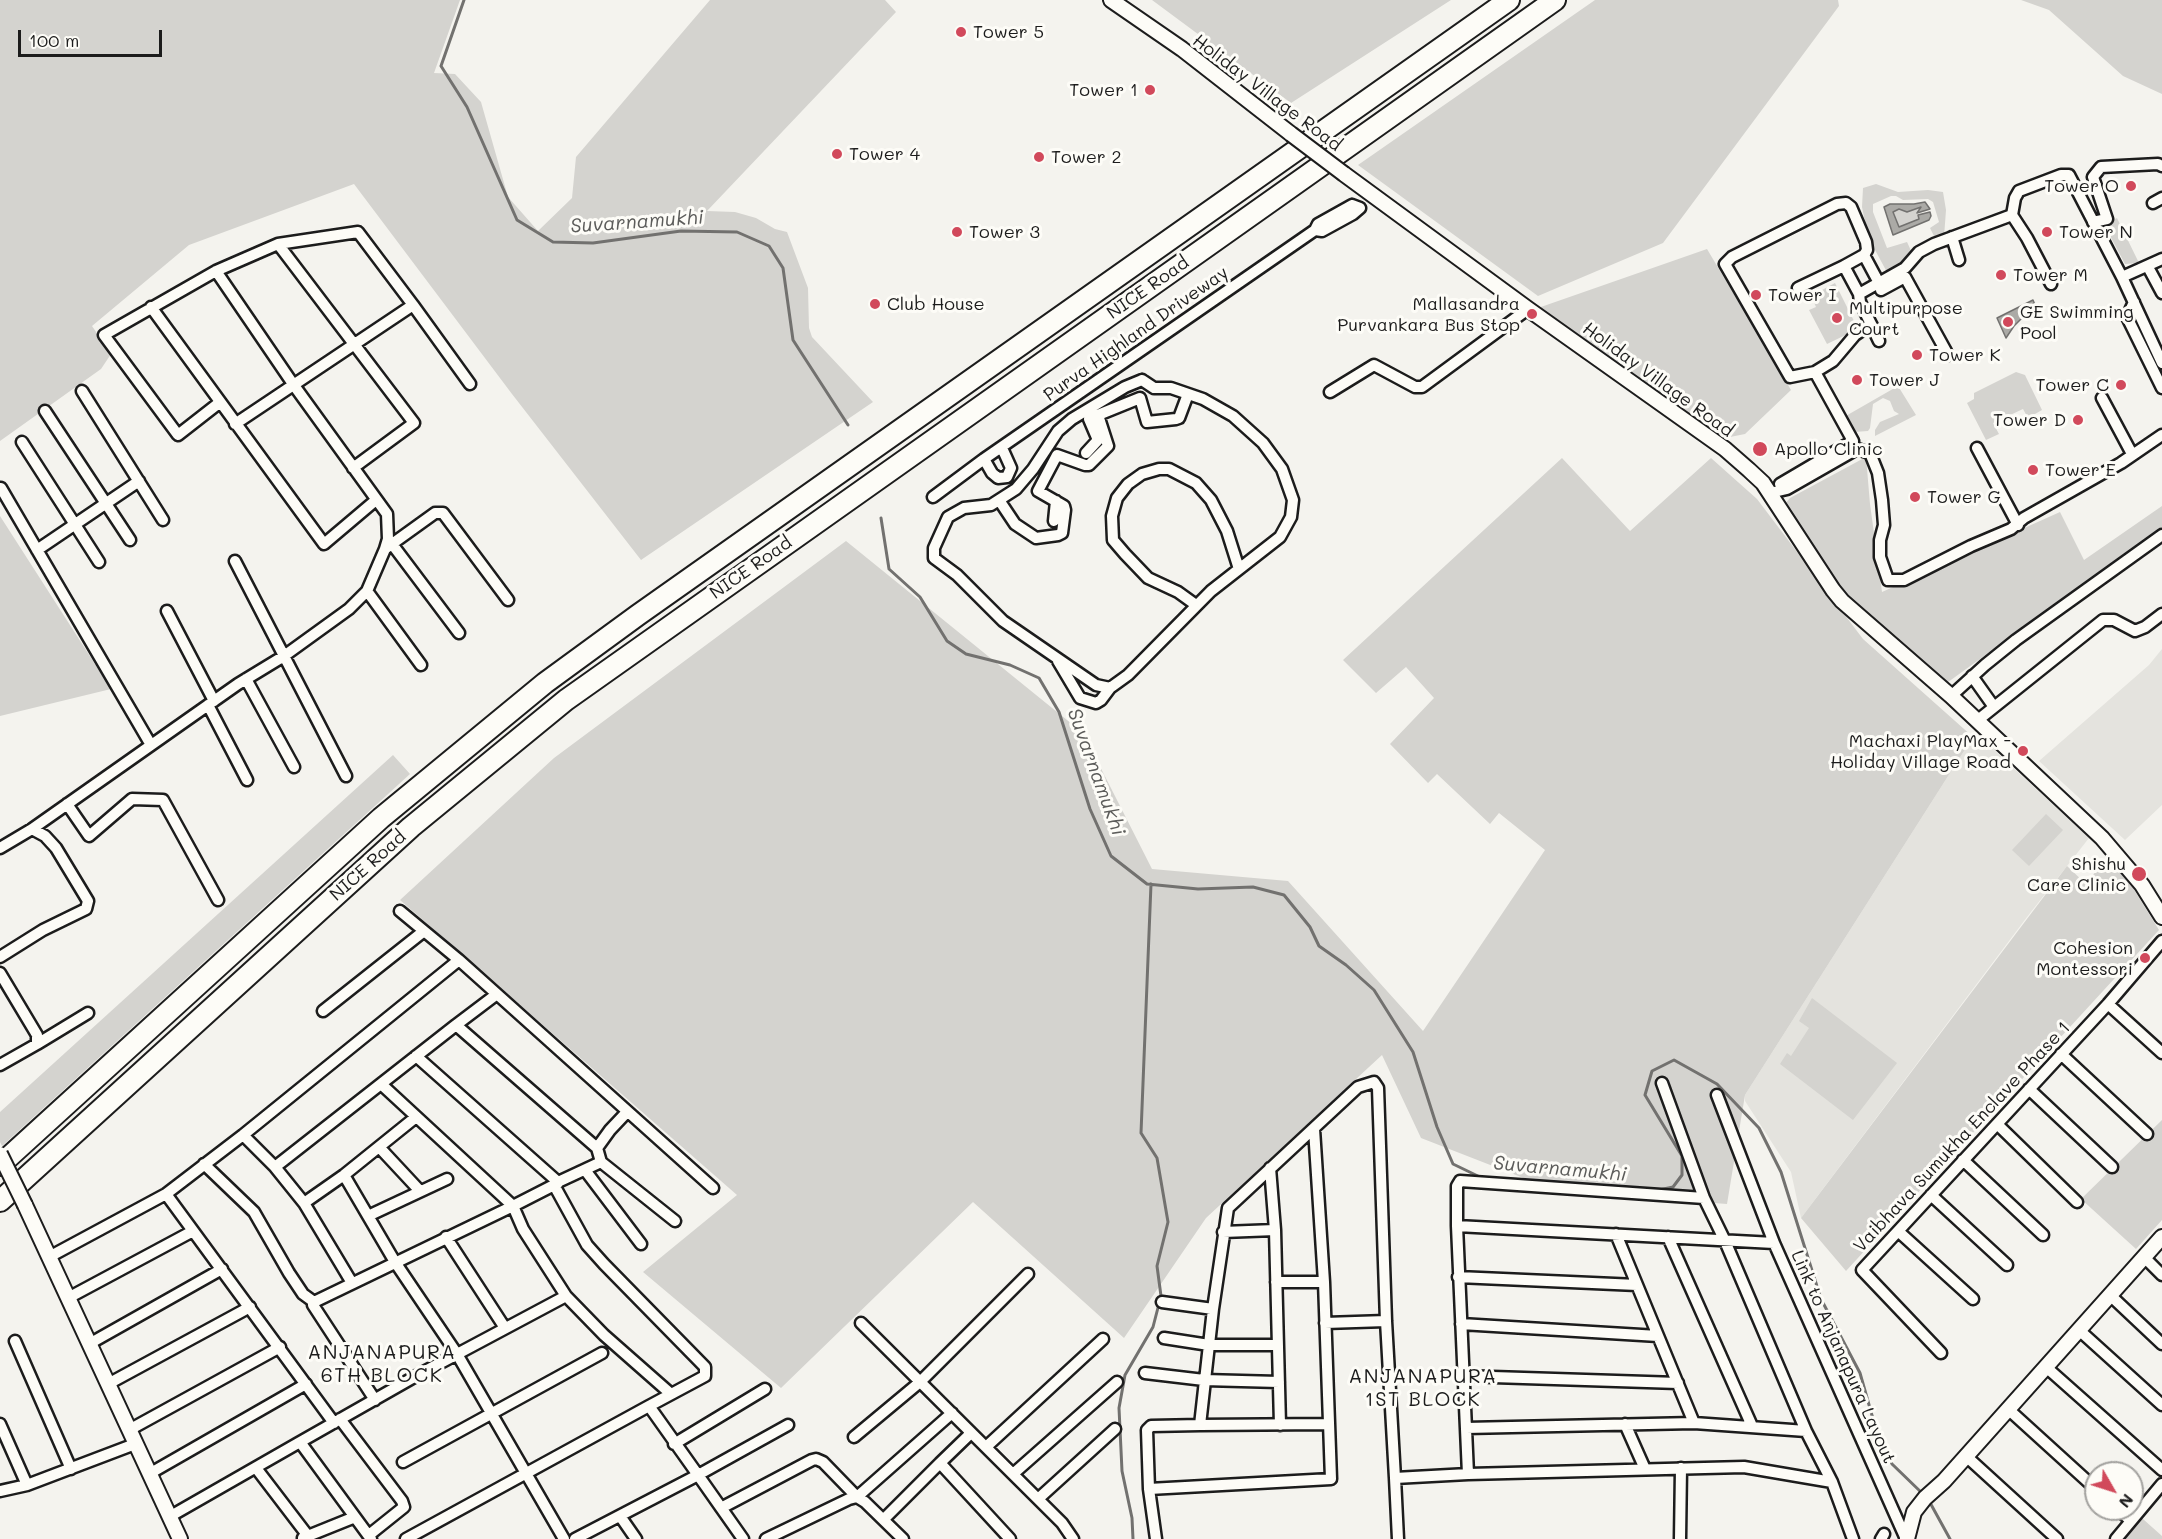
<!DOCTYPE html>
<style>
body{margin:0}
#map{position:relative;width:2162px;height:1539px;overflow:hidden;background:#f4f3ee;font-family:Mali,sans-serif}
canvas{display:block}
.north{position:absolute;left:2084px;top:1461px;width:60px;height:60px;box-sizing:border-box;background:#fdfcf7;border:2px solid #a3a29f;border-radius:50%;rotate:129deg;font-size:16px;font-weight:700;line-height:24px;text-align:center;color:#1c1c1c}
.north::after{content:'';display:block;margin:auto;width:21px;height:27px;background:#d1495b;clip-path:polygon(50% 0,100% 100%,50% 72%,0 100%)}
.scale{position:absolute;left:18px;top:30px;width:144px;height:27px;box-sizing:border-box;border:3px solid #1c1c1c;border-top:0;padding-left:8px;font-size:18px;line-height:21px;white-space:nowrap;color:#1c1c1c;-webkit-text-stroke:4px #fdfcf7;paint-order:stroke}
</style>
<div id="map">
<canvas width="2162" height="1539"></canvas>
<div class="north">N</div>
<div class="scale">100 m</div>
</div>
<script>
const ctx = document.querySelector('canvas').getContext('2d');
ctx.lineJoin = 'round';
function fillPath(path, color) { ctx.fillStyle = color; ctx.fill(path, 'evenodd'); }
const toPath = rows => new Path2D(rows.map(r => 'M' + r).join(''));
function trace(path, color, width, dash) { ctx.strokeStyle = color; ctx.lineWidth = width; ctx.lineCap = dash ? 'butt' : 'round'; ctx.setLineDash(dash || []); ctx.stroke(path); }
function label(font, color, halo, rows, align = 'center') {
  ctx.font = font + ' Mali,sans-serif'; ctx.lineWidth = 6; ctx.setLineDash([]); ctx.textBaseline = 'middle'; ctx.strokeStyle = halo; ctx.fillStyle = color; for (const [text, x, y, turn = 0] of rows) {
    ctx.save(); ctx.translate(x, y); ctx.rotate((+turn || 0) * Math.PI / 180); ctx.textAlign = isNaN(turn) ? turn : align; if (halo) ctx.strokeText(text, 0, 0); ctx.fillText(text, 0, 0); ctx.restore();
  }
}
const built = toPath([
 [2162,649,2162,805,2125,840,2039,761,2149,665],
 [1979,736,2089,838,2027,917,1801,1218,1791,1172,1745,1101,1745,1095,1973,737]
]);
const green = toPath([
 [0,0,460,0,434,73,455,74,481,102,508,197,538,231,572,198,576,157,710,0,885,0,896,12,707,211,735,212,756,218,775,229,787,232,808,288,809,328,812,337,873,402,641,560,512,394,354,184,189,245,92,326,111,354,101,369,0,441],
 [1152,0,1451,0,1291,103],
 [1595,0,1838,0,1839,6,1663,243,1538,296,1358,165],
 [2021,0,2162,0,2162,94,2123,76,2049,10],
 [1876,184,1898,192,1928,190,1943,192,1946,210,1944,237,1936,240,1930,228,1939,222,1933,202,1928,199,1903,200,1896,196,1891,196,1873,204,1873,212,1887,248,1907,242,1913,255,1910,260,1888,274,1868,237,1871,236,1866,227,1862,207,1863,188],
 [1921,207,1917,213,1919,219,1899,227,1892,212,1899,209,1907,211],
 [2117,218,2139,263,2125,264,2107,230,2109,222],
 [1707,249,1791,390,1745,434,1715,440,1538,308],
 [1835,283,1858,329,1827,344,1809,310,1816,307,1811,296],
 [2016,372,2025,375,2042,410,2028,418,2023,409,1993,423,1999,434,1986,440,1967,403,1974,399,1974,393],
 [1898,386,1916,415,1875,436,1875,430,1880,422,1899,414,1894,411,1890,401,1883,398,1873,404,1870,428,1868,431,1854,432,1844,417],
 [1866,457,1870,504,1882,592,2060,512,2084,560,2162,506,2162,527,1944,685,1854,612,1782,507,1790,498],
 [1562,458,1630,531,1711,458,1757,499,1863,639,1973,737,1745,1095,1727,1204,1557,1191,1421,1138,1382,1055,1206,1218,1124,1338,973,1202,781,1388,643,1272,737,1195,400,900,554,758,846,541,1083,733,1152,869,1288,881,1423,1031,1545,850,1499,813,1490,824,1437,774,1428,783,1390,744,1434,698,1406,667,1376,693,1343,660],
 [0,516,111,689,0,716],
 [393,755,410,774,2,1146,0,1142,0,1112],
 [2046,814,2063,830,2029,866,2012,850],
 [2107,857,2133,888,2159,930,1846,1271,1801,1218,2067,866,2086,884],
 [1812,998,1897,1063,1853,1120,1780,1064,1787,1053,1791,1056,1809,1028,1799,1021],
 [2162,1120,2162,1220,2136,1249,2081,1199],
 [2134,1511,2162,1536,2162,1539,2109,1539]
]);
const water = toPath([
 [1925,202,1930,209,1917,213,1921,207,1907,212,1899,209,1893,212,1899,227,1919,219,1918,215,1930,212,1931,216,1929,220,1893,235,1884,207,1890,204,1914,204,1925,202],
 [2033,300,2035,305,2014,326,2006,338,1997,318,2033,300]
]);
const stream = toPath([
 [464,0,441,66,467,107,517,220,553,242,593,243,681,231,737,232,769,246,783,268,793,340,848,425],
 [881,518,889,569,920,597,947,641,966,654,1010,665,1039,678,1059,712,1090,809,1111,856,1147,884,1198,889,1253,887,1284,895,1310,927,1319,946,1346,965,1374,990,1413,1052,1437,1127,1453,1164,1482,1178],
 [1659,1190,1673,1187,1682,1175,1682,1156,1645,1095,1652,1071,1674,1060,1717,1084,1759,1128,1781,1172,1821,1299,1860,1373,1875,1426,1892,1464,1923,1494],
 [1928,1499,1950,1539],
 [1133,1539,1132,1518,1122,1471,1119,1408,1125,1375,1153,1327,1161,1296,1157,1266,1168,1222,1157,1158,1141,1133,1151,884]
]);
const minor = toPath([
 [2153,203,2162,198],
 [1352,205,1360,208,1353,214,1322,231,1315,230,1318,224,1352,205],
 [2012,215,2027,238,2051,284],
 [2093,222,2107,219,2093,177,2101,167,2158,164,2162,166],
 [1952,237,1959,260],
 [278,244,414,423,353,468],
 [1864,255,1879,283],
 [2148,267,2162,293],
 [2122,277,2162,259],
 [1798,288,1844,266,1859,294,1860,302,1871,324,1855,335,1833,361,1815,372],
 [1881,290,1905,277,1948,355],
 [1859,294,1905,268,1919,252,1934,244,2012,215,2015,198,2019,191,2061,175,2069,175,2122,277,2162,363],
 [2134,302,2127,317,2162,388],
 [413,305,470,384],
 [151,307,324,544,376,500],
 [1871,324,1879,341],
 [1142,380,1154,388,1171,388,1203,399,1233,416,1263,443,1282,469,1293,500,1291,517,1280,537,1211,591,1128,675,1110,688,1096,685,1003,621,957,575,934,558,934,548,948,517,964,508,991,505,1016,489,1033,469,1058,431,1072,419,1125,387,1142,380],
 [82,391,163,520],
 [1330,392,1374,365,1415,387,1422,387,1528,309],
 [2102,398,2132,454],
 [219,403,178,435,104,335,216,271,278,244,358,232,413,305,235,424],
 [45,411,130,540],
 [22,442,99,562],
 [1002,448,1011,468,1007,477],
 [1977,448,2018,525],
 [1086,453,1098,440,1089,419,1098,415],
 [984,459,992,473,998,478,1007,477],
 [1780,484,1853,441,1815,372,1790,377,1725,264,1732,257,1837,204,1846,203,1851,207,1866,242,1867,250,1864,255,1844,266],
 [1,488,151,745],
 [1770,493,1787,489,1857,449,1870,453,1878,473,1882,500,1884,525,1880,540,1880,557,1888,580,1904,580,1971,546,2011,529,2024,518,2121,463,2162,435],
 [933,497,984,459,1315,230],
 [999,500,1015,524,1036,538,1058,535,1062,533,1065,510,1064,506,1038,491,1057,455,1085,465,1089,465,1108,446,1098,415,1140,398,1147,422,1176,419,1179,418,1188,394],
 [1054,521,1056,501],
 [392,544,459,633],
 [385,549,435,513,443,513,508,600],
 [37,550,139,481],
 [235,561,346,776],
 [367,591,421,665],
 [1196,605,1178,592,1148,578,1125,554,1113,540,1112,516,1117,498,1128,484,1142,474,1159,469,1169,469,1196,483,1211,500,1227,531,1239,569],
 [167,611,214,701],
 [1058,661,1080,698,1096,703,1101,700,1110,688],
 [1972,676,1994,707],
 [246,679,294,767],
 [1951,696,1985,665,2016,640,2162,535],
 [208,705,247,780],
 [1978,720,2103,620,2114,620,2135,631,2145,627,2162,614],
 [67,804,89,836,132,799,163,800,218,900],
 [0,848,32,829,174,729,238,684,284,656,349,609,367,591,385,549,388,539,387,514,293,384,216,271],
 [400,911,459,960],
 [0,957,43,930,86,909,88,901,56,848,45,836,32,829],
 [0,973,37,1035,37,1044,0,1065],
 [497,994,456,1025,597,1148],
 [2108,1004,2162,1053],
 [323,1011,424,931],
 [37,1044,88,1013],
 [2061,1054,2147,1134],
 [416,1056,558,1182,601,1162],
 [1662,1083,1704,1198],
 [381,1084,513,1206,558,1183],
 [2029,1089,2112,1167],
 [1717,1095,1774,1243],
 [627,1112,610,1130,597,1148,601,1162,675,1221],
 [1997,1124,2077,1202],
 [243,1135,275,1167,456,1025],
 [379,1147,420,1191],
 [1963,1160,2043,1235],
 [204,1164,254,1212,289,1273,303,1294,314,1302],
 [275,1167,304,1203,344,1175,416,1117],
 [1270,1168,1275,1230,1280,1425],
 [585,1170,641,1244],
 [344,1175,395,1262,457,1354,564,1539],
 [554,1185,587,1245,604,1264,705,1367,705,1376,649,1406],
 [166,1194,334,1423],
 [1931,1195,2007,1265],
 [304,1203,352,1283],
 [368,1216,447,1179],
 [1457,1226,1774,1243,1906,1539],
 [1898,1231,1973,1299],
 [1223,1232,1275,1230],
 [1616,1234,1694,1423],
 [446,1237,505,1328],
 [1668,1237,1752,1426],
 [49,1257,166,1194,243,1135,459,960,713,1188],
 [2144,1257,2162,1275],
 [1458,1277,1637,1285],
 [1276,1282,1324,1282],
 [2110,1295,2162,1344],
 [68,1298,193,1231],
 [1162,1302,1213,1309],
 [861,1323,1062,1523,1073,1539],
 [1325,1323,1386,1321],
 [1461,1324,1658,1336],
 [2079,1330,2162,1405],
 [1164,1338,1209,1345,1278,1345],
 [15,1341,71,1469],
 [89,1344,222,1269],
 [1941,1353,1862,1270,2108,1004,2162,941],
 [2046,1367,2162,1470],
 [1145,1373,1204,1380,1279,1382],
 [1462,1376,1678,1383],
 [108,1384,250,1307],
 [375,1400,313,1305,314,1302,513,1206,523,1229,566,1296,604,1335,671,1394],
 [2008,1409,2096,1489],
 [340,1419,402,1501,404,1507,369,1535],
 [0,1424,27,1485],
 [1625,1424,1645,1469],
 [1200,1425,1327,1424],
 [1466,1428,1694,1423,1806,1431],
 [129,1430,280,1347],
 [971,1433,940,1463,1010,1539],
 [854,1437,920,1382,1028,1274],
 [300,1442,416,1376,566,1296],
 [674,1444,765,1389],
 [986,1447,1103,1339],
 [1966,1456,2057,1539],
 [403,1462,602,1353],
 [256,1468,308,1536],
 [149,1474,306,1384],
 [1013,1474,1117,1382],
 [1468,1474,1457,1226,1457,1186,1460,1181,1704,1198,1725,1241,1806,1431,1832,1482,1853,1539],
 [1149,1489,1331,1479,1324,1282,1314,1129],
 [0,1491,27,1485,135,1444],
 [1038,1499,1115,1429],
 [721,1508,812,1460,816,1459,823,1462,857,1497,952,1413],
 [2118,1509,2131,1521],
 [620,1516,636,1539],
 [169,1517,300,1442,371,1539],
 [884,1519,940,1463],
 [303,1538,355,1517],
 [406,1539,649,1406,698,1475,575,1539],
 [743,1539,698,1475,788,1425],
 [766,1539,849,1499,857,1497,865,1502,903,1539],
 [1156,1539,1149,1489,1147,1430,1151,1426,1200,1425,1213,1309,1228,1208,1358,1087,1374,1082,1378,1088,1386,1321,1395,1478],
 [1398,1539,1395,1478,1468,1474,1744,1467,1832,1482],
 [1680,1539,1681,1468],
 [1881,1539,1884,1534],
 [2116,1539,2162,1484]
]);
const tertiary = toPath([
 [1111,0,1182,49,1291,134],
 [1344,174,1528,309,1725,449,1749,470,1763,483,1833,590,1842,601,1951,696,2102,838,2142,885,2162,917],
 [25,1205,180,1539],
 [1907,1539,1914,1512,1925,1498,1944,1481,2162,1237]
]);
const motorway = toPath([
 [0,1165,381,818,545,683,638,615,1509,0],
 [0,1201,411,827,566,700,1555,0]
]);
const tertiaryBridge = toPath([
 [1291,134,1344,174],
 [0,1154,25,1205]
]);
const markers = [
 [961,32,6,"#d1495b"],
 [1150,90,6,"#d1495b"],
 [837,154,6,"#d1495b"],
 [1039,157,6,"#d1495b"],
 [2131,186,6,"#d1495b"],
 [957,232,6,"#d1495b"],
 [2047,232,6,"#d1495b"],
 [2001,275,6,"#d1495b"],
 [1756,295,6,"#d1495b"],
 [875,304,6,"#d1495b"],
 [1532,314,6,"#d1495b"],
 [1837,318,6,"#d1495b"],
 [2008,322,6,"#d1495b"],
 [1917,355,6,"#d1495b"],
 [1857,380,6,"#d1495b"],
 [2121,385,6,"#d1495b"],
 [2078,420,6,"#d1495b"],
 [1760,449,8,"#d1495b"],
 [2033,470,6,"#d1495b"],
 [1915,497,6,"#d1495b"],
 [2023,751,6,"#d1495b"],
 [2139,874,8,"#d1495b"],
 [2145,958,6,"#d1495b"]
];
const poiNames = [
 ["Tower 5",973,32],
 ["Tower 1",1138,90,"right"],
 ["Tower 4",849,154],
 ["Tower 2",1051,157],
 ["Tower O",2119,186,"right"],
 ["Tower 3",969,232],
 ["Tower N",2059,232],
 ["Tower M",2013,275],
 ["Tower I",1768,295],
 ["Club House",887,304],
 ["Mallasandra",1520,304,"right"],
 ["Purvankara Bus Stop",1520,325,"right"],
 ["Multipurpose",1849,308],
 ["Court",1849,329],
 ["GE Swimming",2020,312],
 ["Pool",2020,333],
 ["Tower K",1929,355],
 ["Tower J",1869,380],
 ["Tower C",2109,385,"right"],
 ["Tower D",2066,420,"right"],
 ["Apollo Clinic",1774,449],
 ["Tower E",2045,470],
 ["Tower G",1927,497],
 ["Machaxi PlayMax -",2011,741,"right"],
 ["Holiday Village Road",2011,762,"right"],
 ["Shishu",2126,864,"right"],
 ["Care Clinic",2126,885,"right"],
 ["Cohesion",2133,948,"right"],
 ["Montessori",2133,969,"right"]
];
const streetNames = [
 ["Holiday Village Road",1267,93,37],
 ["NICE Road",1148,288,-35],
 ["Purva Highland Driveway",1136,334,-35],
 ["Holiday Village Road",1658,380,36],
 ["NICE Road",751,568,-35],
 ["NICE Road",368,866,-42],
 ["Vaibhava Sumukha Enclave Phase 1",1962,1137,-47],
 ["Link to Anjanapura Layout",1843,1357,66]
];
const waterNames = [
 ["Suvarnamukhi",637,222,-4],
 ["Suvarnamukhi",1096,772,70],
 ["Suvarnamukhi",1560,1169,5]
];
const neighbourhoodNames = [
 ["ANJANAPURA",382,1353],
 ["6TH BLOCK",382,1376],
 ["ANJANAPURA",1423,1377],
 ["1ST BLOCK",1423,1400]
];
fillPath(built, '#e4e3de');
fillPath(green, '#d4d3cf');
fillPath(water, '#abaaa6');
trace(water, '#72716f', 1.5);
trace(stream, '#72716f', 3);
trace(minor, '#1c1c1c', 15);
trace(tertiary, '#1c1c1c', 18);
trace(motorway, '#1c1c1c', 24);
trace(minor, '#fdfcf7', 10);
trace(tertiary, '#fdfcf7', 14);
trace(motorway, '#fdfcf7', 20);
trace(tertiaryBridge, '#1c1c1c', 18, []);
trace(tertiaryBridge, '#fdfcf7', 14);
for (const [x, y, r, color] of markers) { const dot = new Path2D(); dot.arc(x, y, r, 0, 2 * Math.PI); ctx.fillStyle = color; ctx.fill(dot); trace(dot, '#fdfcf7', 2); }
label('18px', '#1c1c1c', '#fdfcf7', poiNames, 'left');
label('18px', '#1c1c1c', '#fdfcf7', streetNames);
label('italic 20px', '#5c5c5a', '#fdfcf7', waterNames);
ctx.letterSpacing = '1.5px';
label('20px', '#1c1c1c', '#fdfcf7', neighbourhoodNames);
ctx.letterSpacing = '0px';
</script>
